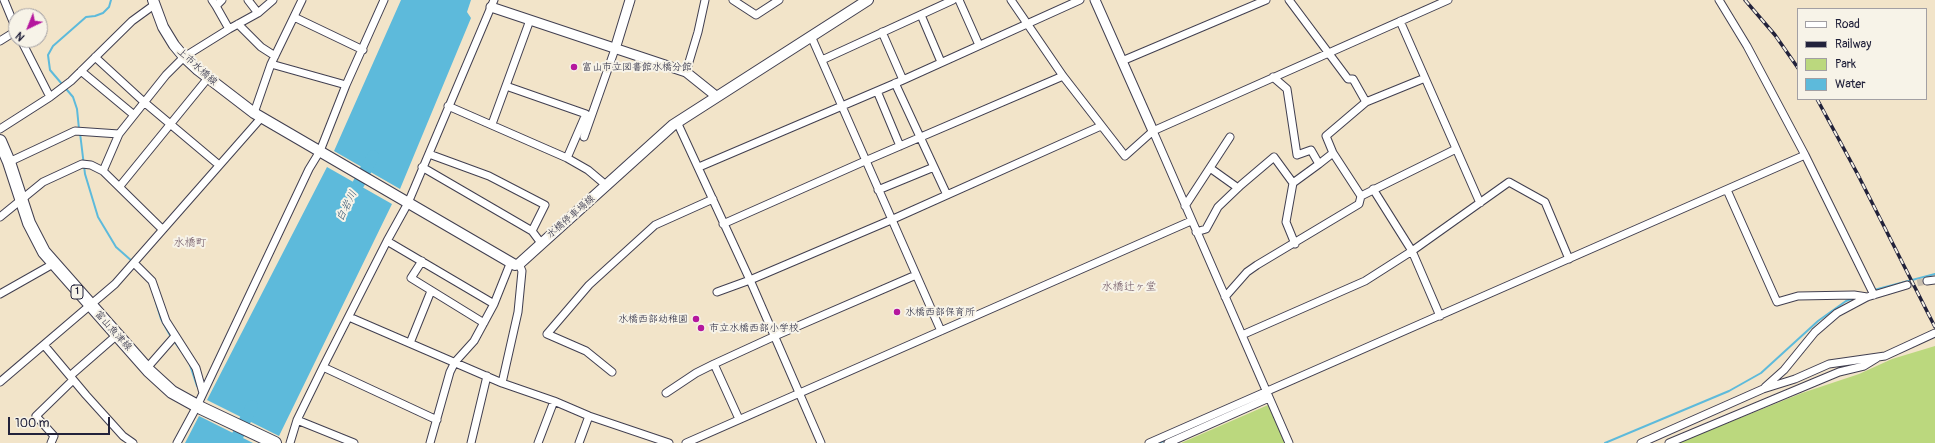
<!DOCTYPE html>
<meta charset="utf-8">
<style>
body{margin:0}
#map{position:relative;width:1935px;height:443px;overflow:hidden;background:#f2e4c9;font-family:Pangolin,sans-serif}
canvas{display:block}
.legend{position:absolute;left:1797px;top:8px;width:130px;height:92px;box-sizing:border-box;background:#f7f3e8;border:1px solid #a29fa3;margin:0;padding:5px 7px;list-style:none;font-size:12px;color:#22223b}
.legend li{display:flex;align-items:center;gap:8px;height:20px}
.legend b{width:20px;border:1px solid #a29fa3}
.north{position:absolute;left:8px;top:8px;width:40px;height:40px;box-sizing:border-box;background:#f7f3e8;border:1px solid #a29fa3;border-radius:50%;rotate:223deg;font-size:11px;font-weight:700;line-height:16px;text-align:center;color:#22223b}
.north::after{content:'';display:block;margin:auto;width:14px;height:18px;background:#b5179e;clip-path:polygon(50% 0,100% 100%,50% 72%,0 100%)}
.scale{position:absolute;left:8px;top:417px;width:102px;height:18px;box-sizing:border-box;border:2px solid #22223b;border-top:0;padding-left:5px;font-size:12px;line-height:14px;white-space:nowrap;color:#22223b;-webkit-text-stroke:3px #f7f3e8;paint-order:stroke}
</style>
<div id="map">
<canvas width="1935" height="443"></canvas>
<ul class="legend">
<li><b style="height:5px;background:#fff"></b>Road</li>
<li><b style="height:5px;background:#22223b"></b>Railway</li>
<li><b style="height:11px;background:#bbd87e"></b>Park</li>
<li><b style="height:11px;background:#5dbadb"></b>Water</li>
</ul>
<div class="north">N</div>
<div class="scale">100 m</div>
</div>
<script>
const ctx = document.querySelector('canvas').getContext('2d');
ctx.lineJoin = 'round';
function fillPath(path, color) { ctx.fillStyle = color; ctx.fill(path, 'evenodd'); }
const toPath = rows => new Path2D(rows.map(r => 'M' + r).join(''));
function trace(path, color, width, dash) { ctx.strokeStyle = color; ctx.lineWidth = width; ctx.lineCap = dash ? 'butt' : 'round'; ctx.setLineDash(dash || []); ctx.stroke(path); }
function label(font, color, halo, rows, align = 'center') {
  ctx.font = font + ' Pangolin,"Klee One",sans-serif'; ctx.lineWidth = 4; ctx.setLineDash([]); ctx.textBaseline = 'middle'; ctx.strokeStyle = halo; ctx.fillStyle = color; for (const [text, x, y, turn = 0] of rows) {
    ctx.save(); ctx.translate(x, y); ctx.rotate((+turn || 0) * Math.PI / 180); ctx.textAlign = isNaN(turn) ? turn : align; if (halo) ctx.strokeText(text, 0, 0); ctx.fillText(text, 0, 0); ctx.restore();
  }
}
const green = toPath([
 [1935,346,1935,443,1678,443,1802,393,1859,374,1892,359],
 [1268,405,1285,443,1181,443]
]);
const water = toPath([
 [401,0,471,0,467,12,471,18,400,189,334,151],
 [327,167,392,204,279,436,207,400],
 [199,416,253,443,185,443]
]);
const stream = toPath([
 [79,129,77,109,73,97,50,70,48,55,53,46,86,17,95,16,103,13,109,7,111,0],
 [80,133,85,174,98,217,116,247,133,262],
 [1874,290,1935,274],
 [155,299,161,319,171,337],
 [174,341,182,352],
 [189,362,197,386,199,387],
 [1159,443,1198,426],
 [1605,443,1729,391,1761,373,1818,321,1846,301,1854,298]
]);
const river = toPath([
 [351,198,373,156],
 [234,443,252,406]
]);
const minorTunnel = toPath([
 [1907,285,1927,281]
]);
const minor = toPath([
 [4,0,16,29],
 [212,0,216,6,222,0],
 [248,0,258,13],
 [733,0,756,15,779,0],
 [959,0,979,45],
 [1011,0,1063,76,1125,156,1153,131,1448,0],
 [1289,0,1348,79,1353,79,1366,102,1326,136,1333,153],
 [1719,0,1747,46,1805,155,1874,295],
 [216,6,229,29],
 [921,15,941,62],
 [294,17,363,50],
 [1400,21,1480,203],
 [238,24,261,47,275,56],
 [882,32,903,80],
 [811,36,941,331],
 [21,40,50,97],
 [0,41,16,31],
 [95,57,144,102,219,165],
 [822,60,953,0],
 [1122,61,1266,0],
 [271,64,346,85],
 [81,71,134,115],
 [686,72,698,32,705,0],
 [1273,77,1287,89,1297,155,1311,150,1319,164,1293,183,1286,222,1295,244],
 [895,83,947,195],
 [506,86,586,114,567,158],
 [877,91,900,146],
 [1366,102,1425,78],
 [448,106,567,158,588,170,607,186],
 [254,113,271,64,302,0],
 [677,122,750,280,821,443],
 [492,124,530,20],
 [0,129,50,97,71,81,132,21,154,5],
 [1153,131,1289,443],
 [584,137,615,49],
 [429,154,489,176,545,205,532,231,541,243],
 [9,162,75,131,119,134],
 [1319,164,1333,153,1361,196],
 [422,167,532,231],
 [699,167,903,80,1080,0],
 [1210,168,1238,188],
 [103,171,119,134,166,75,184,57,229,29,258,13,273,0],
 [120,186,208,78],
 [1373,189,1412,251,1440,316],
 [878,190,934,167],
 [1727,190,1777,302,1798,296,1854,295,1867,297],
 [1185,206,1230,137],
 [0,217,43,182,82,164,91,165,103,171,162,229],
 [723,224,865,161,1063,76],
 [1196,232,1206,229,1218,207,1241,185,1274,157,1293,183],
 [387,241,494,304],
 [422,261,411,278,484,323],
 [134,263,152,281,166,321,196,368,203,393],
 [1927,281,1935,280],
 [717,292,750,280,891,220,1101,126],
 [0,294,53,264],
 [1225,297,1247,272,1257,265,1359,204,1361,196,1456,149],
 [349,317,502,383,554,401,589,416,669,443],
 [1242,335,1365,281,1412,251,1509,182,1545,202,1569,259],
 [410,343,431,291],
 [44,345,86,395,123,436,133,443],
 [714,364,775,336,916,275],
 [323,367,437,420],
 [147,368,175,336],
 [612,372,586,351,547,334,589,285,655,225,713,199],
 [70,376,117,335],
 [0,382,115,284,261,118],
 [502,383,518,312,522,271,519,264],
 [1765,387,1784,370,1815,332,1837,313,1867,297,1907,285],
 [666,393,696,373,714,364,739,419],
 [297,420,354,443],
 [51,443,54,436,36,416,73,380],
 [177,443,197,406,309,169,320,151,346,85,384,0],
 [290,443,297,420,323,367,387,241,408,203,494,0],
 [430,443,450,372,455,362,474,341,494,304,510,264],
 [471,443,487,376],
 [538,443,554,401],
 [579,443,589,416],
 [686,443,1191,221],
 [1149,443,1805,155],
 [1168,443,1269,398],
 [1641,443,1763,389,1795,379,1829,364,1885,356,1935,333],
 [1669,443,1839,372,1864,366,1877,358]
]);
const tertiary = toPath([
 [1095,0,1153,131],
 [491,7,686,72,716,96],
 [615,49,630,0]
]);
const secondary = toPath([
 [153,0,163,27,174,45,184,57,198,70,254,113,515,265,519,264,673,125,868,0]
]);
const primary = toPath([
 [0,141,9,162,29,223,44,252,149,371,172,392,201,408,275,443]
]);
const rail = toPath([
 [1745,0,1775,35,1798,68],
 [1817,99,1857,173,1935,327]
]);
const markers = [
 [574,67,4,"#b5179e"],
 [897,312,4,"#b5179e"],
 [696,319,4,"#b5179e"],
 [701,328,4,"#b5179e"]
];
const shields = [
 [77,292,12]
];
const shieldNames = [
 ["1",77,292]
];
const streetNames = [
 ["上市水橋線",197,67,42],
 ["水橋停車場線",571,217,-41],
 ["富山魚津線",113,331,48]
];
const poiNames = [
 ["富山市立図書館水橋分館",582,67],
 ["水橋西部保育所",905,312],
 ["水橋西部幼稚園",688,319,"right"],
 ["市立水橋西部小学校",709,328]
];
const waterNames = [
 ["白岩川",347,206,-63]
];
const neighbourhoodNames = [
 ["水橋町",190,243],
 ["水橋辻ヶ堂",1129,287]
];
fillPath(green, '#bbd87e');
fillPath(water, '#5dbadb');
trace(stream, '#5dbadb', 2);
trace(river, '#5dbadb', 12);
trace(minorTunnel, '#c8bdad', 7, [7, 3.5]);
trace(minor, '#413f50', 9);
trace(tertiary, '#413f50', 11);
trace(secondary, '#413f50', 12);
trace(primary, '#413f50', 14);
trace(minor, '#fff', 7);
trace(tertiary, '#fff', 9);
trace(secondary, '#fff', 10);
trace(primary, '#fff', 12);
trace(rail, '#22223b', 3.5);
trace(rail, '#f7f3e8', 2, [6]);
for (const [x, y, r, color] of markers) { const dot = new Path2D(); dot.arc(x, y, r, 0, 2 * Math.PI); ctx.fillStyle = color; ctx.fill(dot); trace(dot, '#f7f3e8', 1.5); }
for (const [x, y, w] of shields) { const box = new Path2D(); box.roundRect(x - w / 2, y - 7, w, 14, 3); ctx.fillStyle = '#f7f3e8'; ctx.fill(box); trace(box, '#22223b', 1); }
label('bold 9px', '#22223b', null, shieldNames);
label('10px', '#22223b', '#f7f3e8', streetNames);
label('10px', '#22223b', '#f7f3e8', poiNames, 'left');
label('italic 11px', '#375773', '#f7f3e8', waterNames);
label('11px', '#6c5261', '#f7f3e8', neighbourhoodNames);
</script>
